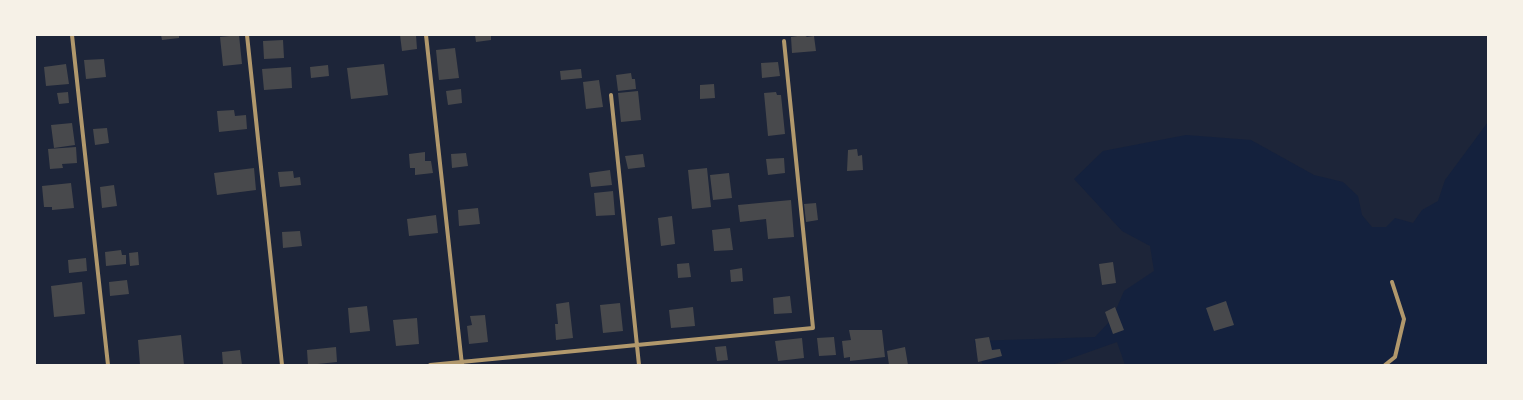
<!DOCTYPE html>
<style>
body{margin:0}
#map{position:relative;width:1523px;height:400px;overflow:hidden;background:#14213d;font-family:"DejaVu Sans",sans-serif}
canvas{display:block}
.frame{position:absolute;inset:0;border:36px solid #f6f1e7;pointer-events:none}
</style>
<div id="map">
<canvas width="1523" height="400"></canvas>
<div class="frame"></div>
</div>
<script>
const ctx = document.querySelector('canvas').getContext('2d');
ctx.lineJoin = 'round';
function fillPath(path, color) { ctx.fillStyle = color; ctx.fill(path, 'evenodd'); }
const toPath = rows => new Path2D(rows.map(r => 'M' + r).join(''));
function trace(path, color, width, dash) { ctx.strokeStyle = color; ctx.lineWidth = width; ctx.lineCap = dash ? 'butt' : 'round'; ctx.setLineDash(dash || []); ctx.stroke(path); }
const green = toPath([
 [35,35,1488,35,1488,122,1445,180,1438,201,1422,210,1413,223,1395,218,1386,227,1372,227,1362,215,1358,196,1343,182,1314,175,1251,140,1186,135,1103,151,1074,179,1122,231,1150,246,1154,271,1124,291,1112,319,1095,337,974,341,983,365,35,365],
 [1117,342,1125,365,1052,365]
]);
const building = toPath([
 [161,35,179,35,179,38,162,40],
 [239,35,242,64,223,66,220,37],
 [400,35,416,35,417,49,402,51],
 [475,35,491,35,491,40,476,42],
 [804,35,807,37,814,36,816,51,792,53,791,37],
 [283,40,284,58,264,59,263,41],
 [455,48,459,78,439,80,436,50],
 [104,59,106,77,86,79,84,60],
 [778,62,780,76,762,78,761,63],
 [66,64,69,84,46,86,44,67],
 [384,64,388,95,351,99,347,68],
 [328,65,329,76,311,78,310,67],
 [291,67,292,88,264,90,262,69],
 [581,69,582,78,561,80,560,71],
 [631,73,632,79,635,79,636,89,618,91,616,75],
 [599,80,603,107,586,109,583,82],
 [714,84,715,98,700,99,700,85],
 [461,89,462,103,448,105,446,91],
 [638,91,641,120,621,122,618,93],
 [68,92,69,103,59,104,57,93],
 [776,92,777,95,781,95,785,134,768,136,764,93],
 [234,110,235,116,246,115,247,129,219,132,217,111],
 [72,123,75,145,54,148,51,125],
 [107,128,109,143,95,145,93,129],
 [76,147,77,163,62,164,63,168,50,169,48,149],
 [857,149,858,156,862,155,863,170,847,171,848,150],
 [425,152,425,161,431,161,433,173,415,175,415,168,410,168,409,154],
 [466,153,468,166,452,168,451,154],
 [643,154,645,167,628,169,625,156],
 [784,158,785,173,768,175,766,159],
 [254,168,256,190,217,195,214,173],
 [707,168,711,207,692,209,688,170],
 [610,170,612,185,591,187,589,173],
 [293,171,294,178,300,177,301,185,280,187,278,172],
 [729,173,732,198,713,200,710,175],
 [71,183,74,208,52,210,52,207,44,207,42,186],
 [114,185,117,206,102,208,100,187],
 [613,191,615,215,596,216,594,193],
 [791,200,794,237,768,239,766,219,740,222,738,205],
 [816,203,818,220,806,222,804,204],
 [478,208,480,224,459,226,458,210],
 [436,215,438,233,409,236,407,219],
 [672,216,675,244,661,246,658,218],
 [730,228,733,250,714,251,712,230],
 [300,231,302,246,283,248,282,232],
 [121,250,122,255,126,255,126,264,106,266,105,252],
 [138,252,139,265,130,266,129,253],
 [86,258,87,271,69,273,68,260],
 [1113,262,1116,283,1102,285,1099,264],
 [689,263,691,277,678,278,677,264],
 [742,268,743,281,731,282,730,270],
 [127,280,129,294,110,296,109,282],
 [82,282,85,314,54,317,51,286],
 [790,296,792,313,774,314,773,298],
 [1226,301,1234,325,1214,331,1206,308],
 [569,302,573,338,556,340,555,324,558,324,556,304],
 [620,303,623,331,603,333,600,305],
 [367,306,370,331,350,333,348,308],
 [693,307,695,326,671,328,669,310],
 [1115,307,1124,330,1113,334,1105,312],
 [485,315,488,342,469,344,467,326,472,325,470,316],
 [417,318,419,344,396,346,393,320],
 [849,330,882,330,885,357,850,361,850,357,844,358,842,341,851,340],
 [181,335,184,365,140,365,138,340],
 [834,337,836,355,819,356,817,338],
 [989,337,992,350,1000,349,1002,356,978,362,975,339],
 [802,338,804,358,778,361,775,341],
 [726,346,728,360,717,361,715,347],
 [336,347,337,362,308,365,307,350],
 [905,347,908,365,889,365,887,351],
 [240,350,242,365,223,365,222,352]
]);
const service = toPath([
 [72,35,108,365],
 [247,35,282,365],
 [426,35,462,365],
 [611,95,639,365],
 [430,365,813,328,784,41],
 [1385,365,1395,357,1404,319,1392,282]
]);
fillPath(green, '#1d2539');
fillPath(building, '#48494c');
trace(service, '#b1986c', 4);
</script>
